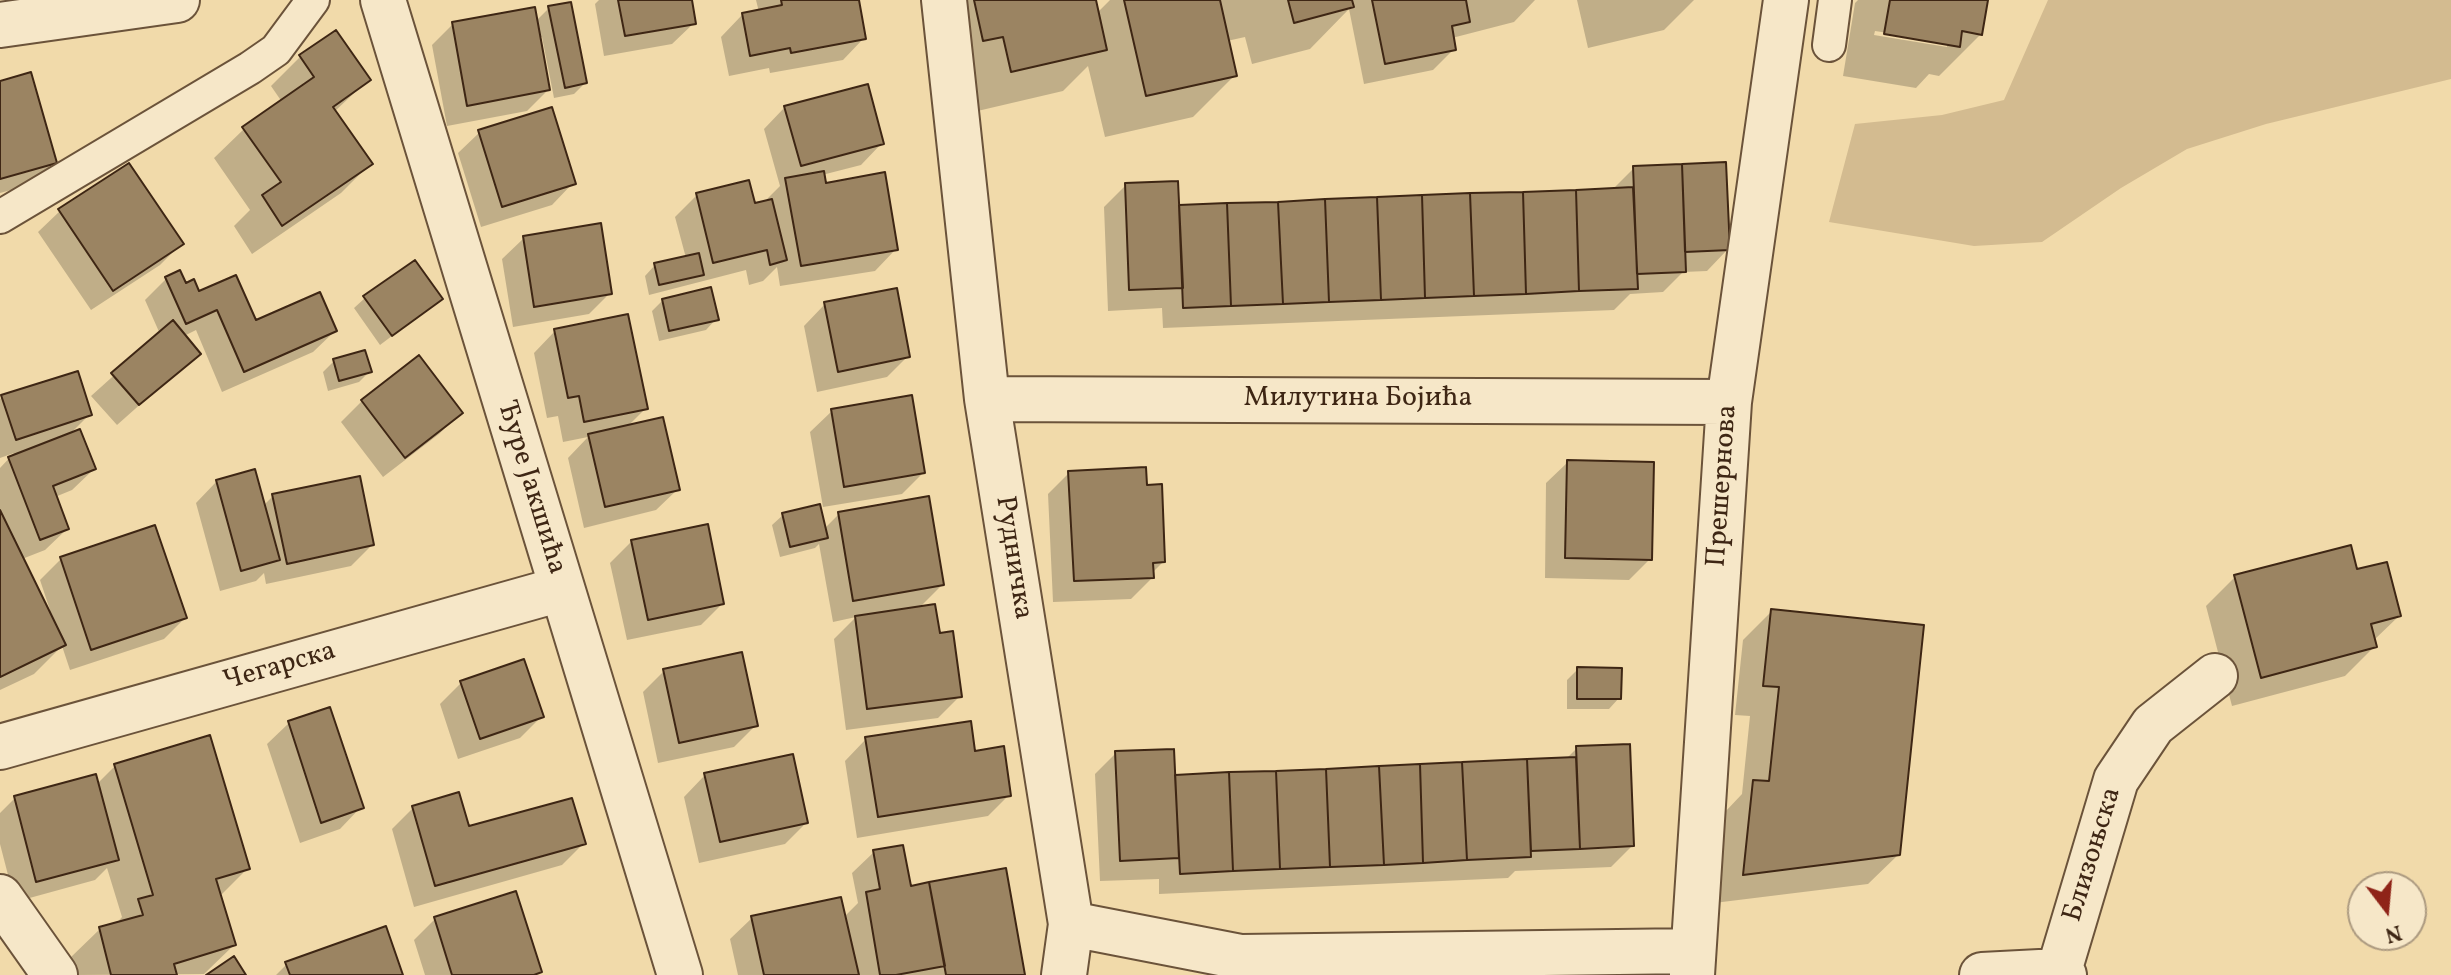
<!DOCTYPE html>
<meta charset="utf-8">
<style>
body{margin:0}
#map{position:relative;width:2451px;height:975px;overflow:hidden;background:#f1daaa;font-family:Vollkorn,serif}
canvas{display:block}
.north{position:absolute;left:2347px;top:871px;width:80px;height:80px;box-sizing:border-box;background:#f6e7c8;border:2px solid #ac9a80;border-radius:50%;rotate:164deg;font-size:22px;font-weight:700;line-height:32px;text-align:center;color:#3e2614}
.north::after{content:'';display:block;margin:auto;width:28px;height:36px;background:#8f2418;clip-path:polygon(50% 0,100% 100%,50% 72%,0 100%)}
</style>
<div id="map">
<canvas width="2451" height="975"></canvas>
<div class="north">N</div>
</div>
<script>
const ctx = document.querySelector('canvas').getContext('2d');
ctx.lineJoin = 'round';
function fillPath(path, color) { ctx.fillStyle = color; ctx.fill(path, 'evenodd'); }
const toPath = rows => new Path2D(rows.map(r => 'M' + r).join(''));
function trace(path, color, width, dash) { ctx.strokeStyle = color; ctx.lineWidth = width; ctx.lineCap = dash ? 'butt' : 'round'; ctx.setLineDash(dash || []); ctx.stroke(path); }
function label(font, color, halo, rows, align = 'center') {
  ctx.font = font + ' Vollkorn,serif'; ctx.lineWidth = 8; ctx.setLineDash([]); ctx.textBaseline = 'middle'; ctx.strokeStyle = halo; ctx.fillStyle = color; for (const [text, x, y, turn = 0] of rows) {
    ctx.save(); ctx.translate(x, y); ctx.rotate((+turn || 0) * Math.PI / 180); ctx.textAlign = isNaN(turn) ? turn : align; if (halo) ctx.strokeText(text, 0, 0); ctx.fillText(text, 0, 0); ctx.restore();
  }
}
const green = toPath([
 [2048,0,2451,0,2451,79,2266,124,2187,149,2121,188,2042,242,1974,246,1829,222,1855,124,1942,115,2004,100]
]);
const shadow = toPath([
 [599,0,690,0,694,23,672,44,604,56,595,4],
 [756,0,857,0,864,38,843,60,770,73,769,68,729,76,721,37,742,15,759,12],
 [956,0,1094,0,1097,13,1110,0,1535,0,1514,22,1452,38,1454,49,1433,70,1364,84,1349,9,1310,49,1252,64,1245,37,1227,41,1235,75,1193,117,1105,137,1088,66,1063,91,969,113],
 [1577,0,1694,0,1664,30,1588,48],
 [1858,0,1986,0,1981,34,1939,76,1929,74,1916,88,1843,76,1855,3],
 [1875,31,1947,42,1947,47,1874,35],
 [549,8,585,83,574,94,554,98,542,37,538,38,548,90,527,111,447,126,432,45,453,24,535,22],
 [301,56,368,80,334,112,370,164,341,193,252,254,234,226,250,210,214,158,244,129,282,102,271,86],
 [0,83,55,162,33,184,0,193],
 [785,107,882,143,861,165,822,175,824,185,896,249,875,271,780,286,777,267,763,281,749,285,746,270,649,295,645,276,655,265,686,258,675,217,697,195,754,205,765,201,780,186,764,129],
 [480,132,573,183,552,205,481,227,458,153],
 [1634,168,1728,249,1707,271,1683,272,1663,292,1630,294,1614,310,1163,328,1162,308,1108,311,1104,207,1126,185,1177,207,1612,190],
 [60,211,181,244,160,265,91,310,38,232],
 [524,238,610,293,589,314,513,327,502,259],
 [166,279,255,323,335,331,313,352,222,392,196,330,184,336,198,353,117,425,91,396,160,334,145,300],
 [365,298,441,299,380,345,354,308],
 [663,300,716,319,706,330,659,341,652,311],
 [825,304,908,356,887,377,817,392,804,326],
 [555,331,646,408,627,427,678,489,656,510,584,528,568,458,588,437,563,442,558,416,547,418,534,353],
 [334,361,370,371,359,382,328,391,323,372],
 [2,397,89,415,69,435,94,469,72,490,55,497,67,529,45,550,22,559,47,611,50,610,40,580,61,559,185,618,164,639,70,670,62,646,34,674,0,690,0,468,14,453,0,458,0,399],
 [362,401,460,413,439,434,383,477,341,422],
 [832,411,923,473,902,494,823,507,810,432],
 [1568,462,1650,559,1629,580,1545,578,1546,483],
 [1069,473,1145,487,1163,562,1152,573,1152,578,1131,599,1053,602,1048,494],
 [217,481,263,506,273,496,372,545,351,566,266,584,264,573,256,581,220,591,196,503],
 [839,514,942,585,918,609,938,635,960,696,938,718,846,730,834,639,856,617,833,622,819,544,815,548,780,557,772,525,783,515,824,529],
 [632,541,722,604,701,625,627,640,610,563],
 [2356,572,2399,616,2373,641,2375,646,2345,676,2232,706,2206,606,2235,577],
 [1772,611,1898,855,1868,884,1714,903,1725,812,1742,794,1750,716,1735,715,1743,640],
 [1578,669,1619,698,1609,709,1567,709,1567,680],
 [664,671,756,725,734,747,658,763,643,692],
 [461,683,542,716,520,738,458,759,440,704],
 [329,710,361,807,340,829,300,843,267,744,289,723],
 [866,739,1009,795,988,816,857,838,845,761],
 [1577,748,1632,846,1611,867,1515,871,1508,878,1159,894,1159,879,1100,881,1095,774,1116,753,1174,777,1566,759],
 [115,766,248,868,219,897,234,945,204,974,74,975,70,958,100,929,115,925,122,917,107,868,95,880,15,902,0,844,0,813,15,798,97,784],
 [705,775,806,823,785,844,699,863,684,797],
 [413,808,467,829,583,844,562,865,414,907,392,829],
 [874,852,909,888,1023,975,738,975,730,939,752,918,844,917,858,903,852,873],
 [435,919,540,972,536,975,425,975,414,940],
 [287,964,401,975,276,975]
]);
const building = toPath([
 [618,0,692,0,696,24,625,36,618,0],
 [781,0,859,0,866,39,791,53,790,48,750,56,742,13,782,5,781,0],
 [974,0,1096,0,1107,50,1011,72,1003,37,983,41,974,0],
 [1124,0,1220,0,1237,76,1146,96,1124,0],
 [1288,0,1352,0,1354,7,1294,23,1288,0],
 [1372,0,1466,0,1470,22,1452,26,1456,50,1385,64,1372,0],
 [1890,0,1988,0,1982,35,1962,31,1960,47,1884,34,1890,0],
 [571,2,587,83,565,88,548,6,571,2],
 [535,7,550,90,467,106,452,22,535,7],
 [336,30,371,80,333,107,373,164,282,226,262,195,281,182,242,127,314,77,299,55,336,30],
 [31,72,57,163,0,179,0,81,31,72],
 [868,84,884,144,801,166,784,106,868,84],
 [552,107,576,184,502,207,478,130,552,107],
 [1726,162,1730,250,1685,252,1682,164,1726,162],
 [129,163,184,244,113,291,58,209,129,163],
 [1682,164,1686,272,1637,274,1633,166,1682,164],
 [824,171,826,183,885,172,898,250,801,266,785,178,824,171],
 [749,180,755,203,772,199,787,260,770,265,767,250,713,263,696,193,749,180],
 [1178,181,1183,288,1129,290,1125,183,1178,181],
 [1633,187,1638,289,1579,291,1576,190,1633,187],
 [1576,190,1579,291,1526,294,1523,192,1576,190],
 [1523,192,1526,294,1474,296,1470,193,1523,192],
 [1470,193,1474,296,1425,298,1422,195,1470,193],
 [1422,195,1425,298,1381,300,1377,197,1422,195],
 [1377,197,1381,300,1329,302,1325,199,1377,197],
 [1325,199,1329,302,1283,304,1278,202,1325,199],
 [1278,202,1283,304,1231,306,1227,203,1278,202],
 [1227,203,1231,306,1183,308,1179,205,1227,203],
 [601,223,612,294,534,307,523,236,601,223],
 [699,253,704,275,659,285,654,263,699,253],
 [415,260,443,299,392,336,363,296,415,260],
 [180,270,186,283,194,279,199,291,236,275,256,320,320,292,337,331,244,372,217,310,186,324,165,277,180,270],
 [711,287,719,320,669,331,662,299,711,287],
 [897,288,910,357,838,372,824,302,897,288],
 [628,314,648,409,584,422,579,396,568,398,554,329,628,314],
 [173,320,201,354,139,405,111,373,173,320],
 [365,350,372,372,339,381,333,359,365,350],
 [419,355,463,413,405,458,361,400,419,355],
 [78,371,92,415,16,440,1,395,78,371],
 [912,395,925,473,844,487,831,409,912,395],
 [663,417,680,490,605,507,588,434,663,417],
 [80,429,96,469,53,486,69,529,40,540,8,457,80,429],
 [1567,460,1654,462,1652,560,1565,558,1567,460],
 [1146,467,1147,485,1162,484,1165,562,1153,563,1154,578,1074,581,1068,471,1146,467],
 [255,469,280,560,241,571,216,480,255,469],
 [360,476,374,545,287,564,272,494,360,476],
 [929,496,944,585,853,601,838,512,929,496],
 [820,504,828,538,790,547,782,513,820,504],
 [0,510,66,645,0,677,0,510],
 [708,524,724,604,648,620,631,540,708,524],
 [155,525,187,618,91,650,60,557,155,525],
 [2351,545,2357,569,2387,562,2401,616,2371,624,2377,647,2261,678,2234,575,2351,545],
 [935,604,940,633,953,631,962,697,867,709,855,616,935,604],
 [1771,609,1924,625,1900,855,1743,875,1753,780,1769,781,1779,687,1763,686,1771,609],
 [742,652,758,726,679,743,663,669,742,652],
 [524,659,544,717,480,739,460,681,524,659],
 [1577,667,1622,668,1621,699,1577,699,1577,667],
 [330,707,364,808,321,823,288,721,330,707],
 [971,721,975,751,1004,746,1011,796,878,817,865,737,971,721],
 [210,735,250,869,216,879,236,945,174,964,177,975,111,975,99,927,143,915,138,899,153,895,114,764,210,735],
 [1630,744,1634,846,1580,849,1576,746,1630,744],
 [1174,749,1179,858,1120,861,1115,751,1174,749],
 [793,754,808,823,720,842,704,773,793,754],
 [1576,757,1580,849,1531,851,1527,759,1576,757],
 [1527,759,1531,857,1467,860,1462,762,1527,759],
 [1462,762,1467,860,1423,863,1420,764,1462,762],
 [1420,764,1423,863,1384,865,1379,766,1420,764],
 [1379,766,1384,865,1330,867,1326,769,1379,766],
 [1326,769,1330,867,1280,869,1276,771,1326,769],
 [1276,771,1280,869,1233,871,1229,772,1276,771],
 [1229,772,1233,871,1180,874,1175,775,1229,772],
 [96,774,119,860,36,882,14,796,96,774],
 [459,792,469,826,572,798,586,844,435,886,412,806,459,792],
 [903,845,911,886,929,882,945,966,896,975,880,975,866,892,880,889,873,850,903,845],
 [1006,868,1025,975,946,975,929,882,1006,868],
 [516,891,542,972,534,975,452,975,434,917,516,891],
 [841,897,859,975,764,975,751,916,841,897],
 [386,926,403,975,290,975,285,962,386,926],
 [234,956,246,975,206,975,234,956]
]);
const service = toPath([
 [1829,45,1835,0],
 [0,217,250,68,276,50,313,0]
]);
const minor = toPath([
 [383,0,680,975],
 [944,0,987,399,1071,924,1241,957,1693,951],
 [0,25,177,0],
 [987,399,1729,402],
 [0,747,561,589],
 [0,897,55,975],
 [1064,975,1071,924],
 [1692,975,1729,402,1786,0],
 [1982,975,2059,971],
 [2064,975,2059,971,2116,780,2153,725,2215,676]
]);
const streetNames = [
 ["Милутина Бојића",1358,400],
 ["Прешернова",1724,486,-86],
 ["Ђуре Јакшића",530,488,73],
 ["Рудничка",1012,558,81],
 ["Чегарска",280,668,-16],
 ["Близоњска",2094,855,-73]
];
fillPath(green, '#d3bb90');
fillPath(shadow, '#0003');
fillPath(building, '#9b8462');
trace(building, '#3e2614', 2);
trace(service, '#6b533a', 36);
trace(minor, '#6b533a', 48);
trace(service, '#f6e7c8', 32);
trace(minor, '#f6e7c8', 44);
label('28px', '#3e2614', '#f6e7c8', streetNames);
</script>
